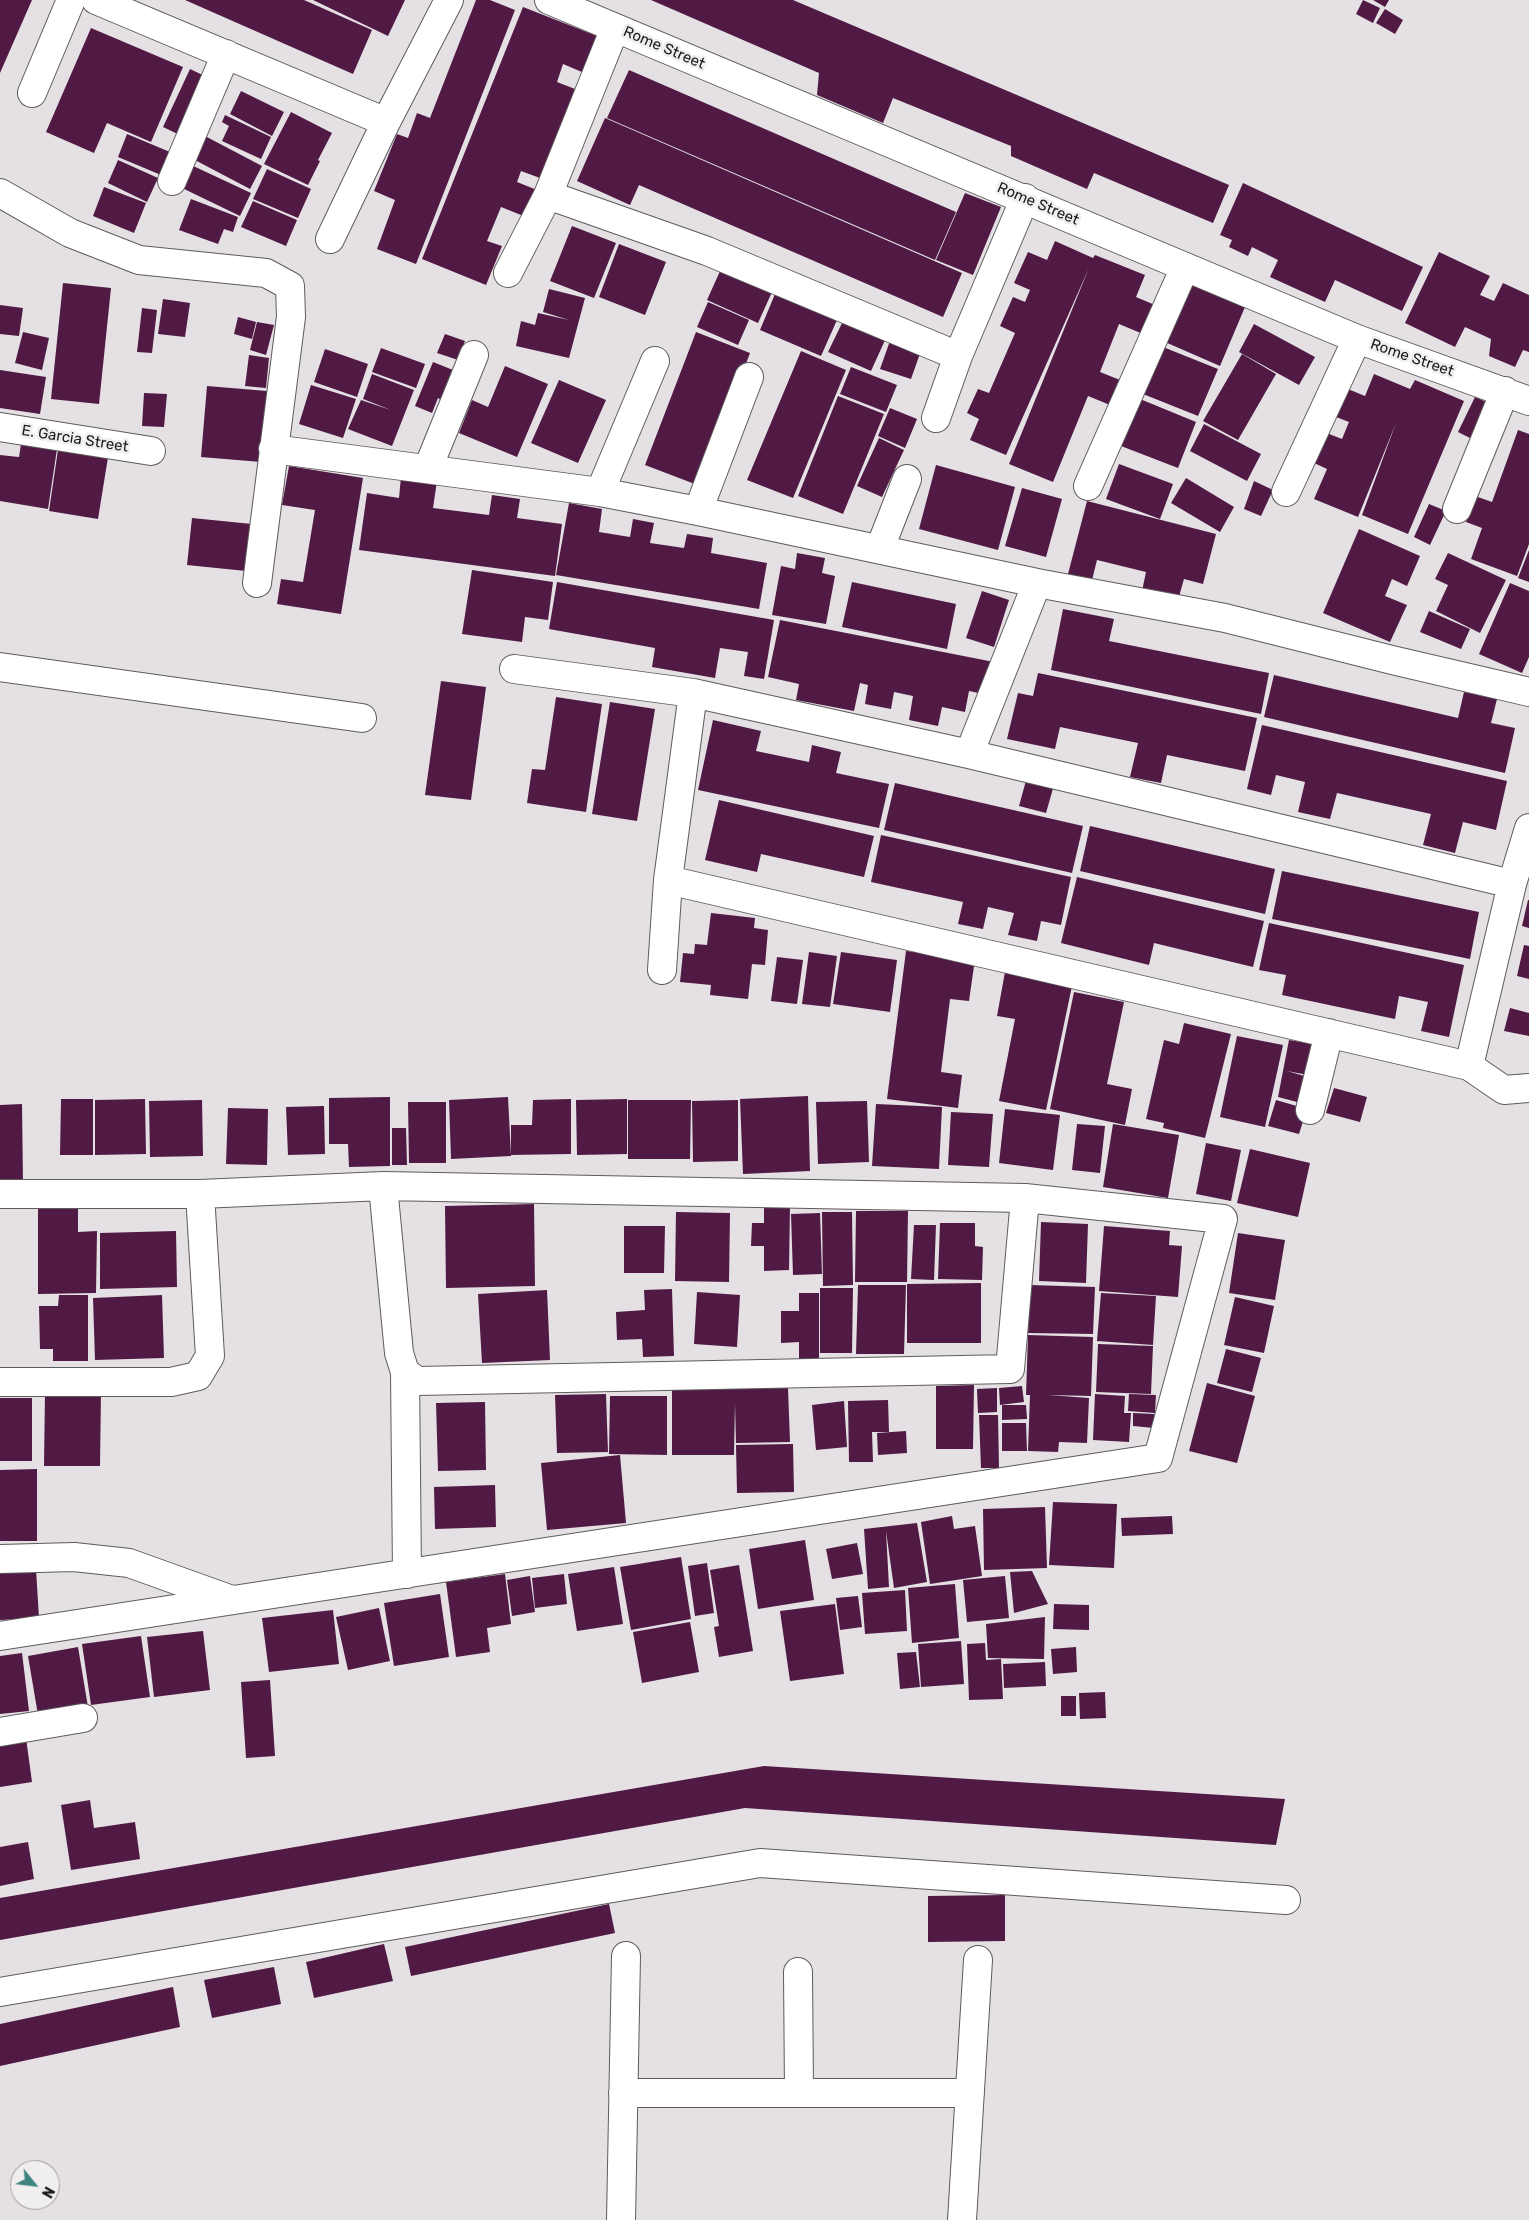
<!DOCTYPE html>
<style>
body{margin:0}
#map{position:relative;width:1529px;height:2220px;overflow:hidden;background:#e4e0e3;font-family:Rubik,sans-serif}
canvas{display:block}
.north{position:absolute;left:10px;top:2160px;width:50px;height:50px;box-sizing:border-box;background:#f1eef0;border:1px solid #9c9a9b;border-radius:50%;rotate:119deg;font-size:14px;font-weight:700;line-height:20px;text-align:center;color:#1c1b1c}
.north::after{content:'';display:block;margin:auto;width:18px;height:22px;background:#3e857f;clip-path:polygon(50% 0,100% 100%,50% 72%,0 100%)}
</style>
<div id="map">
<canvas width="1529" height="2220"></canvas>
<div class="north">N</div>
</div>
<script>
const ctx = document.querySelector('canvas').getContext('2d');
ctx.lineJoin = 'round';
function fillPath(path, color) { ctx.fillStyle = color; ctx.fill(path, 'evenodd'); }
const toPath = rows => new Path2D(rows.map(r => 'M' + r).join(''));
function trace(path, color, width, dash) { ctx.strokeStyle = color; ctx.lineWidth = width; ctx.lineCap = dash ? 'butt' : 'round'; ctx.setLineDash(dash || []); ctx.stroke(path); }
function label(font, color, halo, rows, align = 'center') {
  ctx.font = font + ' Rubik,sans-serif'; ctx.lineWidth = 5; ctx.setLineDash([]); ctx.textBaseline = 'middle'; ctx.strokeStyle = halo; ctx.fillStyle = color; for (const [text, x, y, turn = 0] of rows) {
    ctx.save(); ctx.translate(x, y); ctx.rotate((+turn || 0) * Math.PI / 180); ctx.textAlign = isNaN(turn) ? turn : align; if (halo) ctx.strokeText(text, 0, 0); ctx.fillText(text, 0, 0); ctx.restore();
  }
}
const building = toPath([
 [0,0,32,0,0,73],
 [185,0,304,0,372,30,353,74],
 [313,0,405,0,388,36],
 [476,0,490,0,515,10,416,264,377,249,395,200,374,191,397,134,408,138,417,113,430,118],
 [651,0,793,0,1229,185,1213,223,1094,173,1087,189,1011,156,1011,146,893,98,883,123,817,95,819,73],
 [1363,0,1380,8,1373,23,1356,14],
 [1373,0,1389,0,1385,7],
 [523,7,597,36,582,72,563,64,557,82,575,89,540,178,521,171,517,182,537,190,526,217,501,207,487,241,502,246,486,285,422,259],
 [1385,9,1403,20,1395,34,1376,23],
 [91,28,183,67,151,142,107,123,94,153,46,132],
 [190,69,211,79,184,137,163,127],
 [629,70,956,212,935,260,607,118],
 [241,91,284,112,272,136,230,114],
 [291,112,332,133,318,160,309,156,320,161,308,185,264,164],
 [225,115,271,137,261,159,222,141,229,126,222,122],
 [605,118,962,273,943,317,639,185,630,205,577,181],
 [127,134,170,152,161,175,118,157],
 [205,136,262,166,250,189,193,159],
 [118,160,158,178,147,202,108,183],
 [189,164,251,193,240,216,178,186],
 [267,169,311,189,298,218,253,199],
 [1243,183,1423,267,1402,311,1335,280,1325,302,1270,277,1278,260,1252,247,1248,256,1229,247,1232,240,1220,235],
 [104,187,146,203,134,233,93,216],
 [965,193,1001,207,973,275,936,260],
 [191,199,238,217,233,232,224,229,218,244,179,230],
 [253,201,297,220,286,246,241,227],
 [572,226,616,243,594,298,550,281],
 [1055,241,1093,258,1095,255,1145,275,1136,297,1155,305,1143,334,1119,324,1100,372,1125,382,1115,407,1088,396,1053,482,1009,464,1089,268,1006,455,970,440,979,419,967,413,978,389,989,393,1015,333,1000,326,1013,297,1025,302,1030,290,1014,283,1028,252,1047,260],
 [619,244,666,262,645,315,599,297],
 [1439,252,1490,276,1480,295,1494,301,1503,283,1529,295,1529,352,1523,350,1515,367,1489,356,1491,339,1465,327,1455,347,1405,323],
 [721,269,772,292,758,323,707,300],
 [63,283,111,288,99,404,51,399],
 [1190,284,1245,307,1220,366,1165,342],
 [549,289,585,298,569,358,516,346,521,321,535,325,538,313,569,320,543,312],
 [775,294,837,320,821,356,760,330],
 [163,299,190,303,185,337,158,334],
 [708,302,749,320,738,345,697,327],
 [0,305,23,308,19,336,0,334],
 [142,308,157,310,152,353,137,352],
 [238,317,256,322,252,339,234,334],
 [844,319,886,338,871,371,828,352],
 [257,322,274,325,266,355,250,350],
 [1254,324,1315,357,1299,385,1239,352],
 [23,332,49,338,42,370,15,363],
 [696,332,750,353,700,486,645,465],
 [445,334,465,341,458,360,437,353],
 [891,338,922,348,911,379,880,369],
 [1163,347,1218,369,1198,416,1143,394],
 [381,348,425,364,416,388,372,372],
 [325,349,368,364,357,397,314,382],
 [801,351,846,370,793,498,747,480],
 [1242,354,1276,374,1238,440,1203,421],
 [249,355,269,358,266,388,245,386],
 [433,362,453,370,441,400,438,398,432,413,415,406],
 [505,366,548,384,517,457,459,433,472,400,488,407],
 [851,367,897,385,886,412,840,394],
 [0,370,46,377,40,414,0,408],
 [372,374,414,390,392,446,348,429,361,400,391,410,363,399],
 [1374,374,1410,389,1415,380,1464,401,1408,534,1362,515,1396,423,1358,517,1314,499,1327,469,1312,462,1324,432,1342,439,1349,422,1331,415,1343,387,1365,396],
 [559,380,606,400,578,463,531,443],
 [311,385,356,399,343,438,299,424],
 [207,386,267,391,261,462,201,457],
 [144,393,167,394,164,427,142,426],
 [838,396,884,414,843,514,798,496],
 [1475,397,1491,404,1474,440,1458,432],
 [1140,399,1196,422,1178,468,1121,446],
 [890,408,917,419,905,448,878,436],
 [1204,424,1261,454,1247,481,1190,451],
 [1518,430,1529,434,1529,544,1517,576,1471,559,1482,528,1466,522,1475,496,1492,502],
 [879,438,904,450,882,497,857,486],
 [59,443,109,451,98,519,49,511],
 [21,444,57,449,48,509,0,501,0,455,19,457],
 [1119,464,1173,484,1160,519,1106,499],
 [936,465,1015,487,998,550,919,529],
 [289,466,363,478,341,614,277,604,281,579,303,582,315,510,282,505],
 [401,477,437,481,433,508,489,515,492,495,520,499,517,518,562,524,555,576,359,550,367,493,399,498],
 [1186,478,1234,507,1220,532,1171,503],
 [1254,481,1273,490,1261,516,1244,509],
 [1022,488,1062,499,1046,557,1005,546],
 [1087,501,1216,534,1203,584,1184,579,1178,600,1142,591,1146,572,1097,560,1092,580,1068,574],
 [569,503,602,509,599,532,630,537,633,519,654,523,650,543,684,548,687,534,713,538,711,553,767,563,759,609,556,575],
 [1429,504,1446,511,1430,545,1414,537],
 [192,518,252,524,246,571,187,565],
 [1359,529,1420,556,1407,586,1392,579,1385,596,1407,605,1390,642,1323,613],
 [1529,550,1529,582,1518,578],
 [797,553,825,558,822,573,835,576,826,624,772,615,781,566,795,569],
 [1448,553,1506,580,1480,633,1436,611,1448,585,1435,579],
 [472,570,553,582,548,620,525,617,522,642,462,634],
 [557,582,774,620,764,679,744,676,748,652,720,648,715,678,652,667,655,648,549,629],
 [852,582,956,604,947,649,842,627],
 [1510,583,1529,591,1529,657,1522,673,1479,654],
 [982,591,1009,600,994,647,966,638],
 [1063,609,1114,619,1109,641,1269,673,1261,714,1051,670],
 [1429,611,1470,629,1461,649,1420,632],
 [780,620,994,662,988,695,969,691,965,712,942,707,938,726,909,720,913,696,894,692,891,709,865,704,868,685,860,683,854,711,796,700,799,684,768,677],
 [1038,673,1257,718,1245,771,1167,755,1161,783,1130,777,1138,743,1060,727,1055,749,1007,739,1018,693,1033,696],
 [1274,675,1458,718,1464,692,1497,699,1491,723,1515,728,1505,773,1264,717],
 [441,681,486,687,471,800,425,795],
 [556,697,602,704,586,812,527,803,532,769,545,770],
 [610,702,655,709,637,821,592,814],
 [713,720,761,731,756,751,809,762,812,745,841,752,836,773,889,784,879,828,698,790],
 [1262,725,1507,781,1496,830,1463,822,1455,853,1423,845,1431,814,1337,793,1330,819,1298,812,1305,782,1276,775,1271,795,1247,789],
 [1027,777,1054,785,1046,813,1019,806],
 [895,783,1083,826,1072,873,884,830],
 [719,800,874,836,864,877,761,854,757,872,705,860],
 [1090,826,1275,869,1265,914,1080,871],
 [881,835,1071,877,1061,925,1041,921,1037,941,1008,935,1014,913,988,907,983,929,958,924,963,902,871,882],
 [1282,871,1479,912,1470,959,1272,919],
 [1077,877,1264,921,1253,967,1154,943,1149,965,1061,943],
 [1528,900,1529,900,1529,928,1522,926],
 [711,913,755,918,754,928,768,930,765,965,752,964,748,999,710,995,711,985,680,982,683,953,694,954,695,944,707,945],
 [1269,923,1464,965,1449,1037,1421,1031,1428,1002,1399,996,1395,1019,1282,995,1286,975,1259,970],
 [1524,945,1529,946,1529,979,1517,976],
 [906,951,975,959,969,1001,950,999,941,1072,962,1075,958,1108,887,1099],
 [809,952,837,956,830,1007,802,1004],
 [841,952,897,960,890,1012,833,1004],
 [777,957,803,960,797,1004,771,1001],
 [1005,972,1072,986,1046,1110,999,1101,1015,1019,997,1016],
 [1074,992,1124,1002,1107,1084,1132,1089,1125,1125,1050,1109],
 [1510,1008,1529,1013,1529,1036,1504,1031],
 [1184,1023,1231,1034,1205,1138,1163,1128,1164,1123,1146,1119,1164,1040,1179,1044],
 [1237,1036,1283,1045,1265,1127,1220,1117],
 [1289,1040,1314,1044,1308,1075,1287,1071,1308,1077,1301,1103,1278,1097],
 [1334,1088,1367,1097,1360,1122,1326,1113],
 [808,1096,810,1171,743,1174,740,1099],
 [390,1097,390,1166,349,1167,348,1144,329,1144,329,1098],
 [508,1097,511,1156,451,1159,449,1100],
 [61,1099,93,1099,93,1155,60,1155],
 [145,1099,146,1154,95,1155,95,1100],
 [571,1099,571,1154,511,1155,511,1125,532,1125,533,1100],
 [627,1099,627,1154,577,1155,576,1100],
 [202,1100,203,1156,150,1157,149,1101],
 [628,1100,691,1100,690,1159,628,1159],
 [738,1100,738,1161,693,1162,692,1101],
 [1276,1100,1307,1109,1299,1134,1268,1126],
 [867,1101,869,1162,818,1164,816,1102],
 [408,1102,446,1102,446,1163,409,1163],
 [22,1104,23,1184,0,1184,0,1105],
 [876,1104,942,1107,939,1169,872,1166],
 [324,1106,325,1154,288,1155,286,1107],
 [228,1108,268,1109,267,1165,226,1164],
 [1005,1109,1060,1115,1053,1170,999,1163],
 [951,1112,993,1114,989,1167,948,1165],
 [1077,1124,1105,1126,1100,1173,1072,1170],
 [1113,1124,1179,1135,1168,1198,1103,1187],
 [392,1128,406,1128,407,1165,392,1165],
 [1206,1143,1241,1150,1231,1201,1196,1194],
 [1250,1149,1310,1163,1298,1217,1237,1203],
 [534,1204,535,1286,446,1288,445,1206],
 [764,1206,790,1206,789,1270,764,1271,764,1246,751,1246,752,1223,764,1223],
 [38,1208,78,1208,78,1232,97,1231,96,1293,38,1294],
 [856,1211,908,1211,907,1282,855,1282],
 [676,1212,730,1213,729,1282,675,1281],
 [822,1212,852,1212,853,1285,823,1286],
 [820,1213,822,1274,793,1275,791,1214],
 [1041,1222,1088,1224,1086,1283,1039,1281],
 [940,1223,975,1223,975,1246,983,1247,982,1280,938,1279],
 [914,1225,936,1225,934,1280,911,1279],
 [624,1226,665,1226,664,1273,624,1273],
 [1104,1226,1170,1231,1169,1245,1182,1246,1178,1297,1099,1291],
 [176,1231,177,1287,100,1289,100,1233],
 [1238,1233,1285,1240,1275,1300,1229,1293],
 [981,1283,981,1343,907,1343,907,1284],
 [858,1285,906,1285,904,1354,856,1354],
 [1030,1285,1095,1287,1093,1334,1028,1333],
 [820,1288,853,1288,852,1353,820,1353],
 [672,1289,674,1356,643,1357,642,1339,617,1340,616,1312,645,1310,644,1290],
 [547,1290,550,1360,482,1363,478,1294],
 [697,1292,740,1295,737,1347,694,1344],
 [799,1293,819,1293,819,1359,799,1359,799,1342,781,1343,781,1311,799,1311],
 [1101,1293,1156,1296,1153,1345,1097,1341],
 [59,1295,88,1295,88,1361,53,1361,53,1349,40,1349,39,1306,58,1306],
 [162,1295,164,1358,95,1360,93,1298],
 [1235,1297,1274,1306,1264,1353,1224,1345],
 [1028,1335,1093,1337,1091,1396,1048,1395,1089,1398,1087,1443,1059,1442,1058,1452,1028,1451,1030,1395,1026,1395],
 [1098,1344,1153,1346,1151,1394,1096,1392],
 [1226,1349,1261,1358,1252,1392,1217,1383],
 [1207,1383,1255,1396,1237,1463,1189,1451],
 [974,1385,973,1449,936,1449,936,1386],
 [1022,1386,1024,1402,1000,1405,999,1388],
 [788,1388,790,1442,736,1443,735,1403,734,1455,672,1455,672,1390],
 [997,1388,997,1412,978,1413,977,1389],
 [101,1391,100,1466,44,1466,45,1392],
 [606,1394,608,1452,557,1453,555,1395],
 [1095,1394,1125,1396,1124,1413,1131,1413,1129,1442,1093,1440],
 [1129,1394,1156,1395,1155,1413,1128,1411],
 [610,1396,667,1396,667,1455,609,1454],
 [0,1398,32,1398,32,1461,0,1461],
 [888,1400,889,1432,872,1432,873,1462,849,1462,848,1401],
 [844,1401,847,1447,816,1450,812,1405],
 [485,1402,486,1470,438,1471,436,1403],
 [1002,1405,1026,1405,1027,1419,1002,1420],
 [1133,1413,1154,1414,1154,1428,1133,1426],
 [979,1415,998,1415,999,1468,981,1468],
 [1002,1423,1026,1423,1027,1451,1002,1451],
 [906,1431,907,1453,878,1455,877,1433],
 [793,1444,794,1492,737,1493,736,1445],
 [620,1455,626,1523,547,1530,541,1463],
 [37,1469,37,1541,0,1541,0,1470],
 [495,1485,496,1527,435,1529,434,1487],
 [1053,1502,1117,1504,1114,1568,1049,1565],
 [1045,1507,1047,1568,984,1570,983,1509],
 [952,1516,954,1529,975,1526,982,1576,930,1584,921,1522],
 [1172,1516,1173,1534,1122,1536,1121,1518],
 [917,1523,927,1582,894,1588,886,1531,889,1587,868,1589,864,1529],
 [805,1540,814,1600,758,1609,749,1549],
 [857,1543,863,1574,832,1579,826,1549],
 [681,1557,691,1619,631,1630,620,1567],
 [707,1563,714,1613,695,1616,688,1566],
 [739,1565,753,1651,719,1657,714,1627,719,1626,710,1570],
 [614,1567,623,1624,577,1631,568,1574],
 [36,1569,39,1618,0,1620,0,1571],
 [1032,1571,1048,1604,1014,1613,1010,1572],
 [505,1574,511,1624,487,1628,490,1652,456,1657,446,1582],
 [564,1574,567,1604,535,1608,532,1578],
 [530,1576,535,1612,512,1616,507,1580],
 [1005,1576,1009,1618,967,1622,963,1580],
 [955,1584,959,1638,912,1643,908,1588],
 [905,1590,907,1631,865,1634,862,1593],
 [440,1594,449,1657,394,1666,384,1603],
 [858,1596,862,1627,840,1630,836,1598],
 [835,1604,844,1674,790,1681,780,1611],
 [1054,1604,1089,1605,1089,1630,1053,1629],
 [379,1608,390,1661,348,1670,336,1617],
 [333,1610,339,1664,269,1672,262,1618],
 [1045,1617,1044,1659,988,1658,986,1624],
 [690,1622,699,1672,642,1683,633,1632],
 [203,1631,210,1690,154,1697,147,1637],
 [141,1636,150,1697,91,1705,82,1644],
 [961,1641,964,1684,921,1687,918,1644],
 [985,1643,986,1660,1001,1659,1003,1699,969,1700,967,1644],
 [78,1647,88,1707,38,1715,28,1656],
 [1076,1647,1077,1672,1053,1674,1051,1649],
 [916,1652,920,1687,900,1689,897,1653],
 [22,1653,29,1711,0,1714,0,1656],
 [1045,1662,1046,1686,1004,1688,1003,1664],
 [270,1680,275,1756,246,1758,241,1682],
 [1105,1692,1106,1718,1080,1719,1079,1693],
 [1061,1696,1076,1696,1076,1716,1061,1716],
 [26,1738,32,1782,0,1787,0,1741],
 [764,1766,1285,1799,1276,1845,745,1808,0,1940,0,1898],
 [90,1800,94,1828,135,1822,140,1859,71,1870,61,1805],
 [28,1842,34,1879,0,1886,0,1847],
 [1005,1895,1005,1941,928,1942,928,1896],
 [609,1904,615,1933,411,1976,405,1947],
 [384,1944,393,1981,314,1998,306,1962],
 [274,1967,281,2004,212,2018,204,1980],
 [173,1987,180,2027,0,2066,0,2024]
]);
const minor = toPath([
 [96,0,386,122],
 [549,0,1357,339,1529,401],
 [32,93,71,0],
 [172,181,226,54],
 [0,193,70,233,139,260,266,273,290,286,291,317,257,583],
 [548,195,707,251,958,356],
 [330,239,386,122,449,0],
 [508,273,548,195,615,28],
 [936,418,958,356,1025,198],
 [0,427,151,451],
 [273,449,600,492,698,511,1037,583,1225,618,1392,660,1529,692],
 [428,468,474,355],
 [1088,486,1185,267],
 [600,492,655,361],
 [1286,492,1357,339],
 [1457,509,1505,391],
 [698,511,749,377],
 [880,548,907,479],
 [0,667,362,718],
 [514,669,693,693,969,754,1512,884],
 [969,754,1037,583],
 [668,880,1469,1066,1504,1090,1529,1088],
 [662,970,668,880,693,693],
 [1469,1066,1512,884,1529,828],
 [1310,1110,1329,1033],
 [383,1186,399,1353,405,1372,417,1381,1010,1369,1025,1198],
 [0,1194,200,1194,383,1186,1025,1198,1223,1219,1158,1458,0,1636],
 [405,1372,407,1574],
 [0,1382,171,1382,198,1376,210,1356,200,1194],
 [0,1559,74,1557,129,1563,232,1600],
 [0,1732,83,1718],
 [798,1972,799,2092],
 [0,1992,760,1863,1286,1900],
 [623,2093,970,2093],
 [621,2220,626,1956],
 [962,2220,978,1960]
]);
const streetNames = [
 ["Rome Street",664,48,23],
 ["Rome Street",1038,204,23],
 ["Rome Street",1412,358,19],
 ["E. Garcia Street",75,439,9]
];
fillPath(building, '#501a45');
trace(minor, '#5e5b5d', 30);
trace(minor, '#fff', 28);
label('15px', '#1c1b1c', '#f1eef0', streetNames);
</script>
